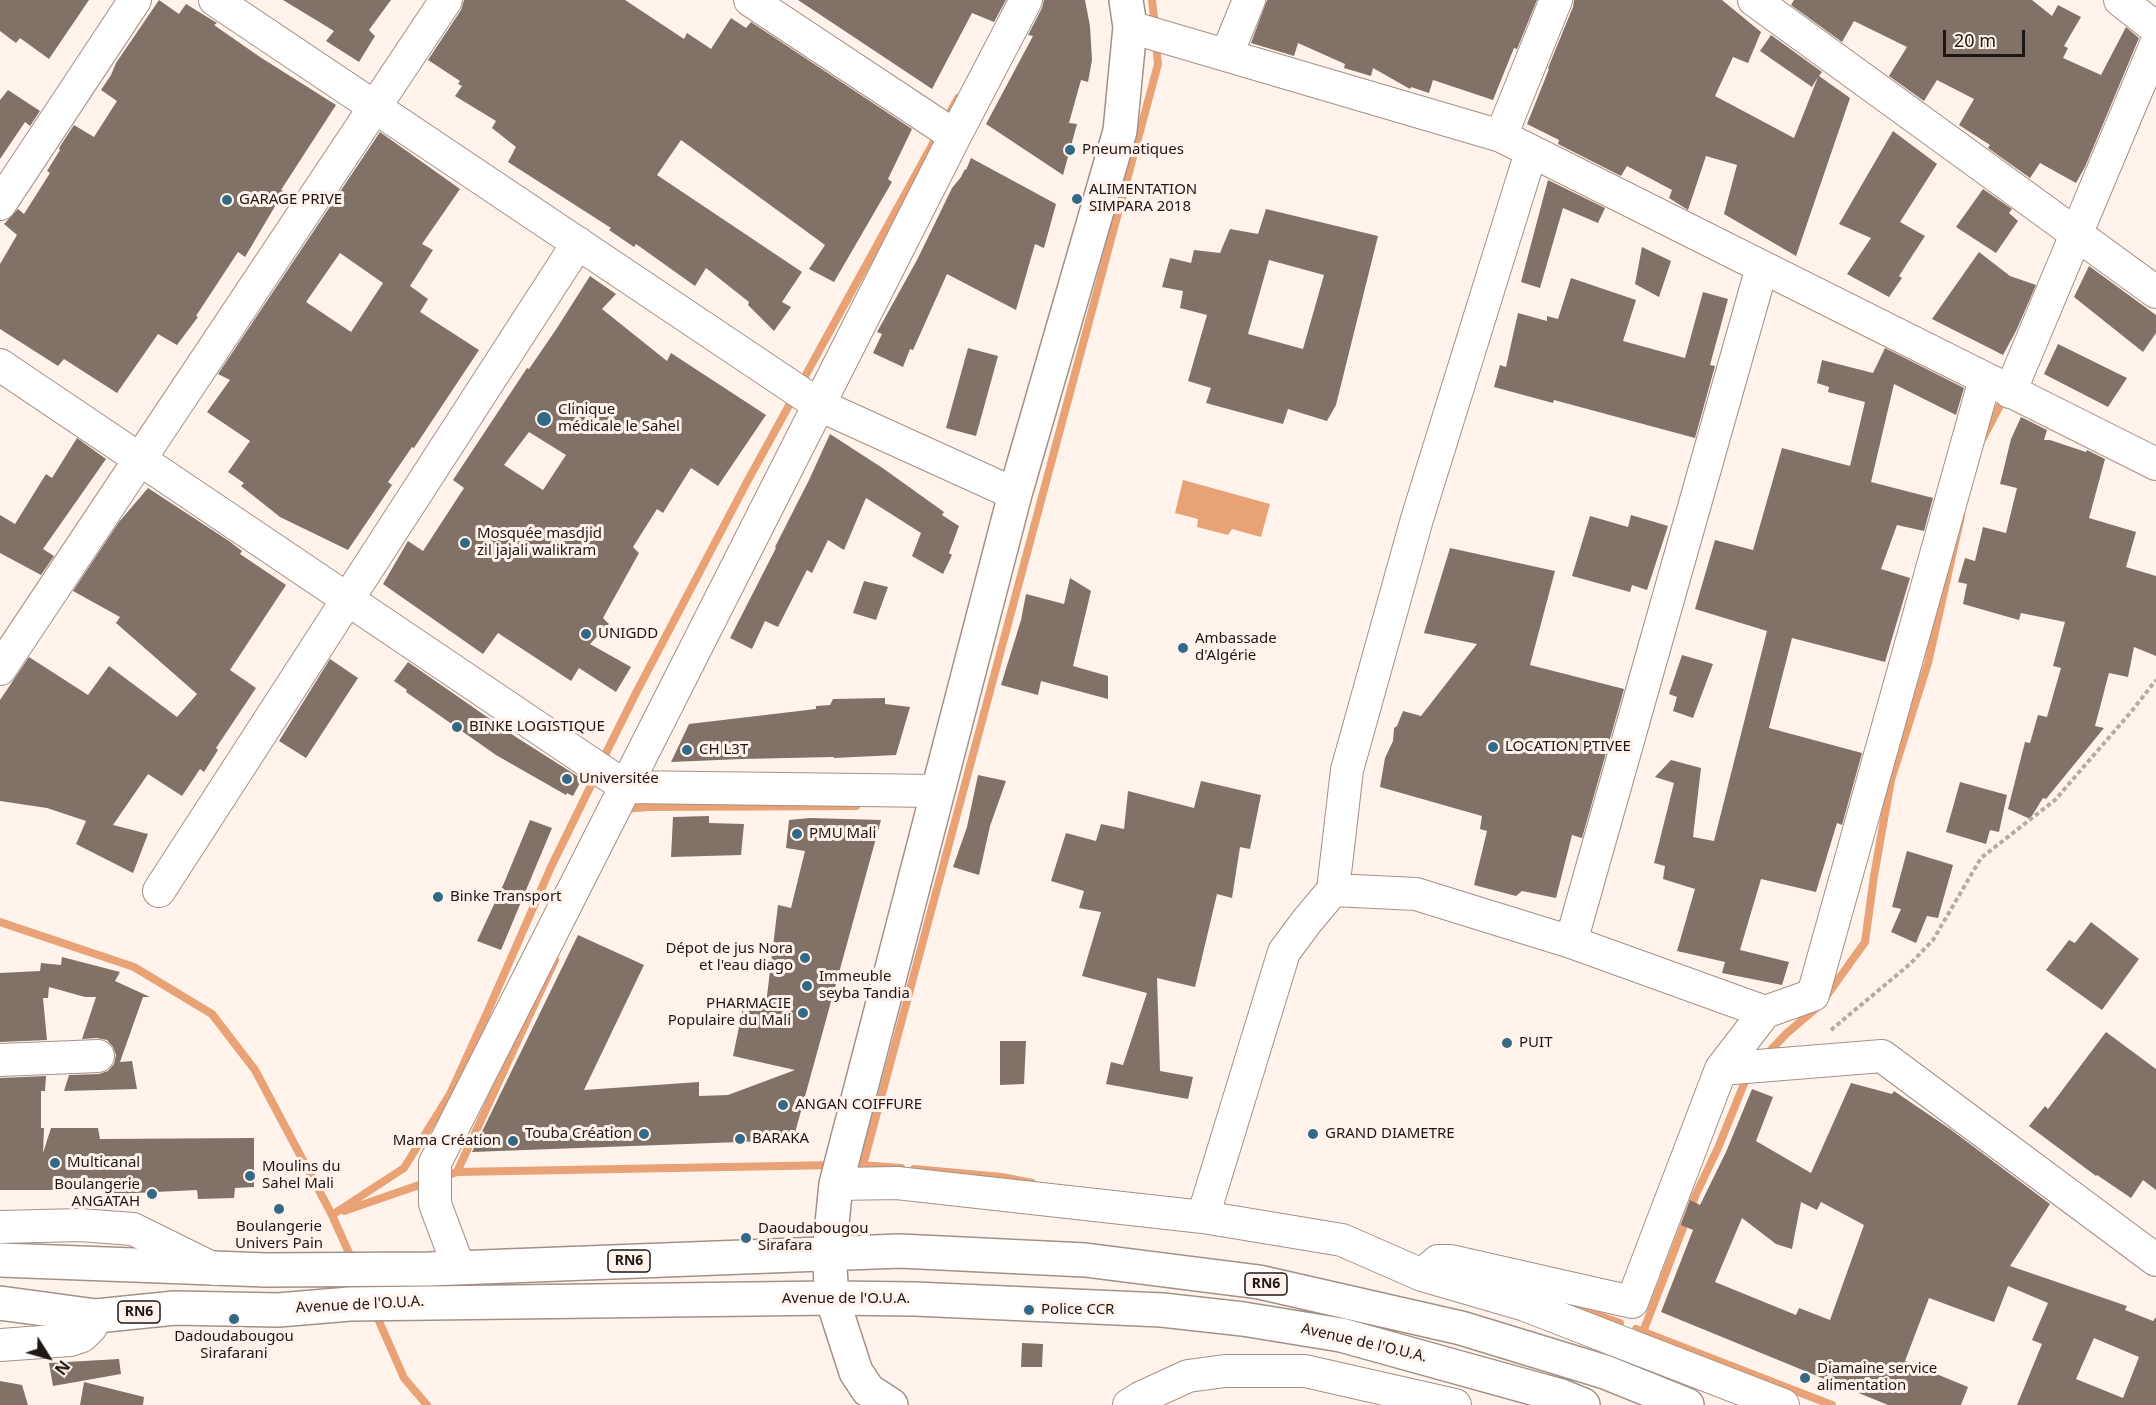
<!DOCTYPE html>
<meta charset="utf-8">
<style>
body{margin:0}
#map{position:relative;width:2156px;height:1405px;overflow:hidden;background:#fff3ec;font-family:"Noto Sans",sans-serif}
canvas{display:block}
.north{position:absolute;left:18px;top:1327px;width:60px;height:60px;-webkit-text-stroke:4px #fff3ec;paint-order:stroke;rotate:127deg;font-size:16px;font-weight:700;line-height:24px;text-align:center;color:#1e1713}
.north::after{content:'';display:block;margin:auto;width:21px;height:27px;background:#1e1713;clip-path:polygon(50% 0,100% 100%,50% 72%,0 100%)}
.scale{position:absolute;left:1943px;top:30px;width:82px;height:27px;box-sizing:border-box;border:3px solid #1e1713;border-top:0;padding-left:8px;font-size:18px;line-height:21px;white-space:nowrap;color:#1e1713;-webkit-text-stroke:4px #fff3ec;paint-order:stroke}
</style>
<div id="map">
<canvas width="2156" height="1405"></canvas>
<div class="north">N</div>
<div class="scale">20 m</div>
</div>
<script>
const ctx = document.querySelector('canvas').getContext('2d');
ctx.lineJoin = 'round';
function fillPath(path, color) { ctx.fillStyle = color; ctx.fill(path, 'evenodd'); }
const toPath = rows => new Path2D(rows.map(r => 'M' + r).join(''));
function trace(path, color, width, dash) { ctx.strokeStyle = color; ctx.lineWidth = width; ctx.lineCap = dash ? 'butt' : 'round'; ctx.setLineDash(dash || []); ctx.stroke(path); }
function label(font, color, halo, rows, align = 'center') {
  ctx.font = font + ' "Noto Sans",sans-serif'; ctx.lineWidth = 6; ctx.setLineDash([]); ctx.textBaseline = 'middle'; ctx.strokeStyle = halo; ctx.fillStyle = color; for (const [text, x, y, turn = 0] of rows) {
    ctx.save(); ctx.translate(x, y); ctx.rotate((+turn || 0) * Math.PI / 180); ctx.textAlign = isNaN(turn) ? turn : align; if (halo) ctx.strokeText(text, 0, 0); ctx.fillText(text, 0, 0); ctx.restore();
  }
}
const water = toPath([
 [1183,480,1270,504,1261,537,1232,529,1228,535,1197,527,1198,519,1175,513]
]);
const stream = toPath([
 [1152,0,1155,26],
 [1983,438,2005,396],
 [601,763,637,691,748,480,958,98],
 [624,809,649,807,856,806],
 [0,922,134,967,212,1014,255,1070,332,1215,353,1262],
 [1765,1056,1787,1033,1820,1005,1865,942,1874,876,1891,780,1928,663,1961,516],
 [860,1165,901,1168],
 [863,1165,1158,64,1156,42],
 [914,1169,1002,1177,1032,1183],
 [457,1172,835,1165],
 [440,1178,457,1172,555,960],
 [344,1211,428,1182],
 [332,1215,404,1168,450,1094,487,1013,551,867,596,775],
 [1565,1304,1620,1323],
 [375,1312,404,1378,427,1405],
 [1636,1329,1832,1405],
 [1643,1332,1696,1194,1718,1148,1748,1074]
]);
const building = toPath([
 [0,0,89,0,49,59,20,38,16,43,0,31],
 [159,0,179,14,186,4,217,23,214,25,260,57,336,105,281,190,284,191,245,257,238,252,196,316,198,317,177,345,158,334,117,393,64,359,58,366,0,329,0,264,17,235,4,224,18,209,24,214,50,173,47,171,60,150,59,148,74,125,94,137,117,101,101,90,111,75,116,63],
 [283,0,391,0,369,30,375,36,359,62,326,41,334,31],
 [464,0,625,0,684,39,687,33,711,49,731,18,746,28,751,22,912,129,888,179,892,182,834,282,809,269,825,245,681,140,657,175,802,272,782,302,791,307,774,331,748,305,749,302,706,268,695,286,636,244,634,247,609,230,611,228,508,162,516,147,492,128,496,121,455,96,462,86,458,84,460,81,428,60,461,10],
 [798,0,1006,0,994,22,972,13,932,89],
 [1044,0,1085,0,1090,26,1092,60,1088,82,1081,80,1069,123,1077,124,1063,175,986,124,1033,36,1028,35,1042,8],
 [1267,0,1537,0,1517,49,1514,48,1493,100,1433,80,1429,93,1411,87,1410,89,1373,68,1371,76,1344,68,1345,64,1298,43,1294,56,1251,43],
 [1574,0,1722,0,1761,32,1748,63,1733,57,1715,96,1794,138,1818,77,1812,87,1760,51,1771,35,1822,72,1819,76,1850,98,1796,256,1724,214,1737,165,1706,156,1688,210,1669,198,1672,190,1627,166,1621,176,1558,144,1559,140,1527,124,1549,69,1548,68,1573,7],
 [1794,0,2032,0,2052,16,2058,5,2081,17,2064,46,2068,48,2063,58,2101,75,2126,27,2139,38,2085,167,2076,183,2040,163,2030,178,1988,148,1990,145,1959,125,1974,99,1937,80,1924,101,1889,76,1907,47,1854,21,1842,42,1791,5],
 [8,90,40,111,30,126,25,122,0,159,0,100],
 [1893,131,1937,164,1900,222,1925,236,1899,276,1902,278,1889,297,1847,274,1871,238,1839,224],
 [380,132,460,189,422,244,433,250,410,286,428,299,420,312,479,350,414,448,412,447,388,482,392,485,348,550,280,517,241,486,244,483,228,472,250,441,207,412,230,380,218,374],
 [340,253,383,283,351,332,306,302],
 [971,158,1056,204,1044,248,1035,244,1016,310,947,274,913,350,910,349,903,367,873,353,882,334,877,332,917,260,952,188,961,177,965,169,966,170],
 [1548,180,1605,208,1598,223,1563,208,1540,288,1521,282],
 [1983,189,2012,209,2009,213,2018,221,1996,253,1956,227],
 [1266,209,1378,236,1336,405,1327,421,1288,409,1283,424,1206,403,1211,388,1188,381,1207,315,1180,308,1183,291,1162,287,1170,258,1191,263,1194,250,1220,253,1230,229,1258,234],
 [1269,260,1324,275,1303,349,1248,334],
 [1642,247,1671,261,1659,297,1635,284],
 [1979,252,2010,276,2036,285,2016,331,2003,355,1932,319],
 [2089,266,2156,315,2156,333,2143,352,2074,297],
 [590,276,616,294,602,309,667,361,671,353,766,415,718,486,691,468,663,513,657,509,633,547,639,553,603,618,609,624,590,644,631,667,616,692,579,668,571,681,498,633,483,654,383,584,408,541,423,551,464,488,453,480,527,368,529,369,557,328],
 [529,432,566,455,543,490,504,465],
 [1571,278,1636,300,1623,341,1685,358,1703,292,1728,299,1710,365,1715,366,1695,438,1554,400,1553,403,1494,387,1500,365,1506,367,1518,313,1547,321,1547,316,1558,319],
 [2058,344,2127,378,2108,407,2044,374],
 [968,348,998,356,976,436,946,428],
 [1885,348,1964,388,1956,415,1894,384,1871,482,1933,498,1924,531,1897,525,1881,569,1910,578,1885,662,1792,638,1769,728,1862,753,1842,825,1837,823,1816,892,1761,879,1740,950,1789,962,1782,985,1722,973,1725,962,1677,951,1695,889,1663,879,1665,866,1654,863,1674,783,1655,777,1671,760,1701,768,1693,837,1714,841,1767,631,1695,609,1715,540,1753,550,1782,448,1850,466,1865,402,1828,392,1829,387,1817,383,1822,360,1873,373],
 [2021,417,2047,430,2044,440,2050,440,2086,452,2087,450,2105,459,2089,518,2136,532,2126,567,2156,576,2156,656,2134,647,2128,677,2109,673,2095,726,2104,728,2046,799,2043,798,2030,819,2008,809,2025,742,2030,743,2038,715,2047,717,2061,668,2053,666,2065,622,2021,613,2019,620,1963,604,1967,584,1958,582,1965,558,1975,561,1983,527,2006,533,2017,488,2000,484,2011,439],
 [830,434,884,469,944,512,942,515,959,526,949,553,952,555,943,574,912,556,921,533,866,498,844,550,828,540,812,573,807,570,778,627,765,621,752,649,730,638,776,548,775,547,809,480],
 [77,438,106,459,43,549,54,556,41,575,0,553,0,515,15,524,46,474,52,478],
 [148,488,229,541,242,551,240,554,286,585,230,670,256,688,216,748,218,750,204,772,200,769,182,796,148,774,113,825,148,834,133,873,76,844,86,821,47,808,0,801,0,700,29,657,88,695,109,666,177,717,197,694,116,623,120,617,73,591,119,522],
 [1631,515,1668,526,1647,590,1632,585,1630,592,1572,576,1590,516,1628,527],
 [1450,548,1555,571,1530,665,1624,689,1582,838,1572,835,1556,898,1522,891,1516,896,1474,885,1487,831,1480,829,1482,816,1380,787,1385,758,1393,741,1394,728,1397,726,1403,711,1421,716,1477,644,1424,633],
 [1070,578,1091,591,1073,666,1108,676,1108,699,1041,681,1038,695,1001,685,1021,620,1026,594,1064,604],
 [864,581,888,587,876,620,853,613],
 [1682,655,1713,664,1693,718,1673,711,1677,697,1669,694],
 [330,659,358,678,306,758,279,741],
 [408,662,516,737,582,779,573,796,567,793,566,795,496,755,406,692,407,690,394,681],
 [885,698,885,704,910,707,896,755,834,758,834,757,741,759,671,762,689,724,816,709,816,706,830,705,833,699],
 [978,775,1006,781,990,826,979,875,953,867,967,827],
 [1201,781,1261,795,1250,849,1240,847,1232,898,1217,894,1195,987,1157,978,1160,1071,1193,1077,1188,1099,1106,1084,1111,1062,1123,1065,1147,993,1082,976,1101,912,1079,908,1084,891,1051,881,1066,833,1096,841,1101,824,1124,829,1128,791,1194,808],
 [1960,782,2007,795,1999,832,1990,830,1986,844,1946,832],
 [709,816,709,823,744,824,741,855,671,857,673,817],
 [810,818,881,820,793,1140,472,1152,578,935,644,965,584,1090,699,1082,699,1096,728,1095,795,1070,733,1056,744,1003,766,1004,778,905,791,908,805,851,786,848,789,820],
 [530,820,552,828,501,950,477,941,504,883],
 [1907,851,1953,865,1938,918,1927,916,1916,943,1891,932,1901,909,1892,907],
 [2091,922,2139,959,2102,1010,2046,970,2069,940,2075,943],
 [62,957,120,972,115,981,150,997,143,997,120,1062,132,1061,137,1089,64,1091,69,1075,99,1074,108,1071,114,1064,116,1055,113,1047,107,1040,97,1038,82,1039,96,997,85,997,49,987,48,998,43,998,47,1040,0,1042,0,973,40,971,41,963,61,965],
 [2106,1032,2156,1069,2156,1190,2143,1180,2131,1198,2097,1175,2096,1176,2029,1126,2045,1106,2048,1109],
 [1000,1041,1026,1041,1024,1084,1000,1085],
 [46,1076,45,1091,41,1091,41,1128,44,1128,43,1153,51,1128,98,1128,100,1139,254,1138,254,1187,235,1188,234,1198,198,1199,197,1190,114,1194,114,1186,71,1190,0,1190,0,1078],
 [1851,1083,1892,1094,1894,1091,1950,1129,2050,1204,2010,1266,2127,1306,2125,1310,2153,1321,2156,1317,2156,1405,2017,1405,2042,1344,2032,1340,2048,1303,2008,1286,1994,1322,1929,1298,1905,1361,1968,1387,1961,1405,1888,1405,1661,1312,1693,1230,1681,1225,1690,1200,1700,1205,1726,1152,1752,1089,1773,1097,1756,1141,1811,1173],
 [1801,1202,1817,1210,1821,1202,1864,1225,1830,1320,1799,1308,1796,1315,1715,1282,1742,1218,1776,1244,1792,1249],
 [2094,1338,2139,1357,2123,1398,2076,1379],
 [1022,1343,1043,1344,1042,1367,1021,1367],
 [119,1359,121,1374,53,1386,49,1363],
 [0,1381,22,1385,28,1405,0,1405],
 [84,1382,144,1397,143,1405,80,1405]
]);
const path = toPath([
 [1831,1030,1910,964,1933,940,1981,858,2055,800,2131,712,2156,680]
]);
const street = toPath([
 [215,0,819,405,1015,494],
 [750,0,955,136],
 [1754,0,2156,292],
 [2120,0,2156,28],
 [1130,27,1501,136,2156,464],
 [1227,54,1249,0],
 [1501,136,1556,0],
 [0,204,135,0],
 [0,365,626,787,938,791],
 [2010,392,2156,44],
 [0,669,446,0],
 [1333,890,1347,770,1417,519,1531,152],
 [159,891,578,243],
 [1571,942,1762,267],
 [0,1060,98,1056],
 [1721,1069,1882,1056,2156,1260],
 [836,1184,897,1183,1203,1217,1342,1240,1422,1275,1525,1305,1783,1405],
 [1203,1217,1284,952,1307,921,1333,890,1416,894,1571,942,1765,1012],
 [0,1227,80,1225,133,1229,214,1269],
 [459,1268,435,1204,435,1163,955,136,1026,0],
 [1422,1275,1438,1261,1451,1261,1632,1302,1721,1069,1765,1012,1813,995,1985,379],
 [0,1345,70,1340,82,1336,91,1327,96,1316],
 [1129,1405,1140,1398,1188,1376,1225,1371,1305,1371,1455,1405]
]);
const secondary = toPath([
 [891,1405,868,1390,856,1372,832,1298,829,1253,836,1184,1015,494,1120,131,1130,27,1126,0]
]);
const highway = toPath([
 [0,1260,266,1270,429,1269,900,1251,1085,1260,1259,1282,1461,1328,1605,1372,1687,1405],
 [0,1303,96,1316,175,1308,278,1310,350,1304,832,1298,915,1299,1162,1310,1243,1319,1341,1335,1561,1396,1583,1405]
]);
const markers = [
 [1070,150,6,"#346985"],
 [1077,199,6,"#346985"],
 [227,200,6,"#346985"],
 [544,419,8,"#346985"],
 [465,543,6,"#346985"],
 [586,634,6,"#346985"],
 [1183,648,6,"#346985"],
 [457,727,6,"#346985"],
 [1493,747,6,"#346985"],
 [687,750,6,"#346985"],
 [567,779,6,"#346985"],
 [797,834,6,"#346985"],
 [438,897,6,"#346985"],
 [805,958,6,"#346985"],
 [807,986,6,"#346985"],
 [803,1013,6,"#346985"],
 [1507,1043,6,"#346985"],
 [783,1105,6,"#346985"],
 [644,1134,6,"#346985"],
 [1313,1134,6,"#346985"],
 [740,1139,6,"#346985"],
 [513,1141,6,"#346985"],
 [55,1163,6,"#346985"],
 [250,1176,6,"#346985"],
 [152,1194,6,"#346985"],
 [279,1209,6,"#346985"],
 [746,1238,6,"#346985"],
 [1029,1310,6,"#346985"],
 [234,1319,6,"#346985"],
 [1805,1378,6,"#346985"]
];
const shields = [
 [629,1261,42],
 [1266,1284,42],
 [139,1312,42]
];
const shieldNames = [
 ["RN6",629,1261],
 ["RN6",1266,1284],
 ["RN6",139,1312]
];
const poiNames = [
 ["Pneumatiques",1082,150],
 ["ALIMENTATION",1089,190],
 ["SIMPARA 2018",1089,207],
 ["GARAGE PRIVE",239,200],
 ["Clinique",558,410],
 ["médicale le Sahel",558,427],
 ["Mosquée masdjid",477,534],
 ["zil jajali walikram",477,551],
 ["UNIGDD",598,634],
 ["Ambassade",1195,639],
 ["d'Algérie",1195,656],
 ["BINKE LOGISTIQUE",469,727],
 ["LOCATION PTIVEE",1505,747],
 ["CH L3T",699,750],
 ["Universitée",579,779],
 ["PMU Mali",809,834],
 ["Binke Transport",450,897],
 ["Dépot de jus Nora",793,949,"right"],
 ["et l'eau diago",793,966,"right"],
 ["Immeuble",819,977],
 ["seyba Tandia",819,994],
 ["PHARMACIE",791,1004,"right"],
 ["Populaire du Mali",791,1021,"right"],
 ["PUIT",1519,1043],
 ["ANGAN COIFFURE",795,1105],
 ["Touba Création",632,1134,"right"],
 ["GRAND DIAMETRE",1325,1134],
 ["BARAKA",752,1139],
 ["Mama Création",501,1141,"right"],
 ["Multicanal",67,1163],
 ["Moulins du",262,1167],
 ["Sahel Mali",262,1184],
 ["Boulangerie",140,1185,"right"],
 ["ANGATAH",140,1202,"right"],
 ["Boulangerie",279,1227,"center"],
 ["Univers Pain",279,1244,"center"],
 ["Daoudabougou",758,1229],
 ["Sirafara",758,1246],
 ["Police CCR",1041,1310],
 ["Dadoudabougou",234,1337,"center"],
 ["Sirafarani",234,1354,"center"],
 ["Diamaine service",1817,1369],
 ["alimentation",1817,1386]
];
const streetNames = [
 ["Avenue de l'O.U.A.",846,1299],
 ["Avenue de l'O.U.A.",360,1305,-3],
 ["Avenue de l'O.U.A.",1364,1343,13]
];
fillPath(water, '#e8a275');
trace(stream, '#e8a275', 8);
fillPath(building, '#827167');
trace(street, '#a39186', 34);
trace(secondary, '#a39186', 36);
trace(highway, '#a39186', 36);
trace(path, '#b5aba5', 4, [4.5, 3]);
trace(street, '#fff', 32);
trace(secondary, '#fff', 33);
trace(highway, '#fff', 33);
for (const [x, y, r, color] of markers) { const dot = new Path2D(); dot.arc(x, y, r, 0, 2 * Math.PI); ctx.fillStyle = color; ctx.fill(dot); trace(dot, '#fff3ec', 2); }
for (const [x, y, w] of shields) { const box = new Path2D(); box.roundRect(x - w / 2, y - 11, w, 22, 4.5); ctx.fillStyle = '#fff3ec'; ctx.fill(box); trace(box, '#1e1713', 1.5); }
label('bold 14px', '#1e1713', null, shieldNames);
label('15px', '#1e1713', '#fff3ec', poiNames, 'left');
label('15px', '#1e1713', '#fff3ec', streetNames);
</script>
